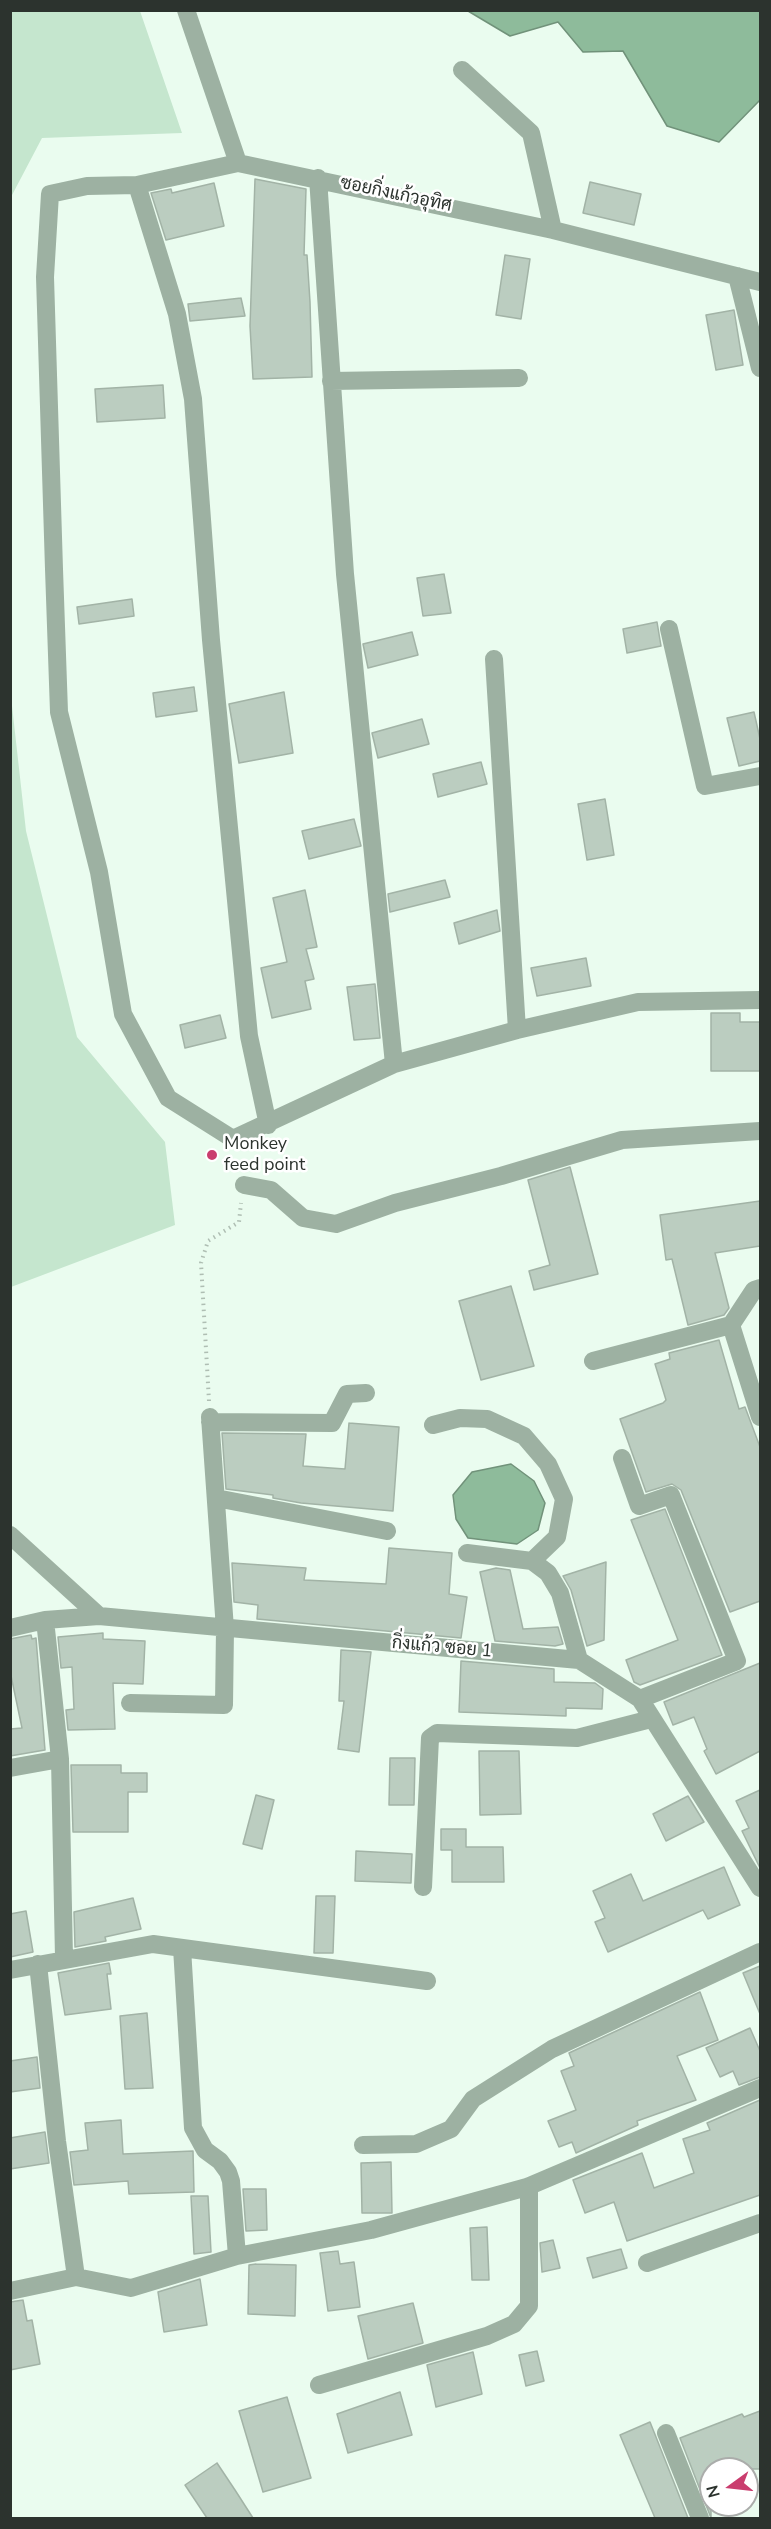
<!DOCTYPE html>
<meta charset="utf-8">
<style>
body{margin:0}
#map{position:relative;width:771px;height:2529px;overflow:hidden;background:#eafcef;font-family:"Nunito Sans",sans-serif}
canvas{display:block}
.frame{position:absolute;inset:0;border:12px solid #2c332e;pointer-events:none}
.north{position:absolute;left:699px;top:2457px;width:60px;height:60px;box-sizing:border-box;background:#fff;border:2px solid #abadab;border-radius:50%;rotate:255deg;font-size:16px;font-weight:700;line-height:24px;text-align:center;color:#2c332e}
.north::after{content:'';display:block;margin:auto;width:21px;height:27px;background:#ca3d6e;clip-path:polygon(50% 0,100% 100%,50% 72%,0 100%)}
</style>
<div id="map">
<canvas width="771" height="2529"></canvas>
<div class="frame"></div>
<div class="north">N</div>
</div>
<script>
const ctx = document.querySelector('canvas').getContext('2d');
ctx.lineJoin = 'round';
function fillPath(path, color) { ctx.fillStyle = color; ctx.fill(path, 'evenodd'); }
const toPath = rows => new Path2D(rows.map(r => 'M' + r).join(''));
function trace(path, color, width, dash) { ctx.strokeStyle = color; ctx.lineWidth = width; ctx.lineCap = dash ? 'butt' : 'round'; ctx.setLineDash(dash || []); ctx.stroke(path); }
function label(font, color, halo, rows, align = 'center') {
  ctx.font = font + ' "Nunito Sans",Sarabun,sans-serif'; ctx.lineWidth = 5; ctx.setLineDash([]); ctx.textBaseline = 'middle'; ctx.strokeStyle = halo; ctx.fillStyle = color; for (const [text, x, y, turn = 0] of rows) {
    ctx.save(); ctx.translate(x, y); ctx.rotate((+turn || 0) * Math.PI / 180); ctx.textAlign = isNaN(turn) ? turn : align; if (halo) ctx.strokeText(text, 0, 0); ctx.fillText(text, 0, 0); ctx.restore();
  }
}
const green = toPath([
 [11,10,140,11,182,133,42,138,11,197],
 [10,688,26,831,77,1037,165,1142,175,1225,11,1287]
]);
const water = toPath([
 [468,11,760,11,760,100,719,142,667,126,623,51,583,52,558,22,510,36,468,11],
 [511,1464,534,1481,545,1503,538,1530,517,1544,468,1538,456,1519,453,1495,472,1472,511,1464]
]);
const building = toPath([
 [255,179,306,189,304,255,307,255,310,302,312,377,253,379,250,326,255,179],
 [590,182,641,194,634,225,583,213,590,182],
 [214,183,224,226,166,240,151,193,171,189,172,193,214,183],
 [505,255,530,259,521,319,496,315,505,255],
 [241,298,245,316,190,321,188,304,241,298],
 [734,310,743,365,716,370,706,315,734,310],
 [163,385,165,418,97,422,95,389,163,385],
 [444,574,451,613,423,616,417,578,444,574],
 [132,599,134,616,79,624,77,607,132,599],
 [657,622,661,646,627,653,623,629,657,622],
 [412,632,418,655,368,668,363,644,412,632],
 [194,687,197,711,156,717,153,693,194,687],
 [284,692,293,753,239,763,229,704,284,692],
 [754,712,760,739,760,761,739,766,727,718,754,712],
 [422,719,429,744,378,758,372,733,422,719],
 [481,762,487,784,438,797,433,774,481,762],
 [605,799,614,855,587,860,578,804,605,799],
 [354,819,361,846,309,859,302,831,354,819],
 [445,880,450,897,390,912,388,894,445,880],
 [305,890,317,947,306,949,314,979,305,981,311,1009,272,1018,261,968,287,962,273,898,305,890],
 [497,910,500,931,459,944,454,923,497,910],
 [586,958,591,986,537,996,531,968,586,958],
 [375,984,380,1038,354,1040,347,987,375,984],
 [711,1013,740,1013,740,1022,760,1022,760,1071,711,1071,711,1013],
 [220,1015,226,1038,185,1048,180,1025,220,1015],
 [570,1167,598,1274,534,1290,529,1271,550,1265,528,1180,570,1167],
 [760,1201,760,1246,715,1253,729,1308,724,1315,688,1325,672,1259,666,1260,660,1215,760,1201],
 [511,1286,534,1366,481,1380,459,1301,511,1286],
 [719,1340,739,1409,745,1407,760,1447,760,1601,730,1612,681,1490,672,1484,646,1492,620,1419,663,1403,666,1400,655,1364,670,1359,669,1353,719,1340],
 [349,1423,399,1427,393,1511,301,1503,273,1498,273,1495,226,1489,222,1433,306,1434,303,1466,345,1469,349,1423],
 [665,1509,722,1655,640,1685,634,1682,626,1660,678,1640,631,1520,665,1509],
 [389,1548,452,1553,449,1594,467,1597,461,1638,257,1619,258,1605,234,1602,232,1563,306,1568,304,1580,386,1584,389,1548],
 [606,1562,604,1640,587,1646,571,1590,563,1576,606,1562],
 [496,1568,510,1570,523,1629,558,1627,563,1644,555,1646,495,1641,480,1572,496,1568],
 [103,1633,103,1639,145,1641,143,1684,113,1683,115,1729,68,1730,66,1710,74,1709,72,1667,61,1668,58,1637,103,1633],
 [31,1635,32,1639,36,1638,45,1750,10,1756,10,1729,22,1728,10,1671,10,1639,31,1635],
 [341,1650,371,1652,359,1752,338,1749,344,1701,339,1701,341,1650],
 [461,1661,554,1669,554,1682,595,1683,603,1689,602,1709,566,1708,566,1716,459,1712,461,1661],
 [760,1663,760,1751,716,1774,704,1751,707,1749,694,1717,673,1725,664,1702,760,1663],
 [479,1751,519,1751,521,1814,480,1815,479,1751],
 [390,1758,415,1758,414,1805,389,1805,390,1758],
 [71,1765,121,1765,121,1773,147,1773,147,1792,128,1792,128,1832,73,1832,71,1765],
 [760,1790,760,1868,742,1831,749,1828,736,1801,760,1790],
 [256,1795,274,1800,262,1849,243,1844,256,1795],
 [688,1796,704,1822,666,1841,653,1814,688,1796],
 [441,1829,466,1829,466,1847,503,1847,504,1882,452,1882,452,1850,441,1850,441,1829],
 [356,1851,412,1854,411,1883,355,1881,356,1851],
 [724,1867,740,1905,708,1919,703,1910,608,1952,595,1922,605,1918,593,1891,631,1874,643,1901,724,1867],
 [316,1896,335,1896,333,1953,314,1953,316,1896],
 [133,1898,141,1929,105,1937,106,1941,75,1947,74,1912,133,1898],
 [26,1911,33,1952,10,1957,10,1914,26,1911],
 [109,1963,111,1974,107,1974,111,2009,65,2015,58,1973,109,1963],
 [760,1966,760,2014,743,1973,760,1966],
 [700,1992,718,2040,677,2056,696,2100,637,2121,638,2125,576,2153,572,2142,559,2147,548,2121,576,2110,561,2071,574,2066,569,2053,700,1992],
 [147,2013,153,2088,125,2089,120,2016,147,2013],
 [750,2028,760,2051,760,2077,739,2085,733,2071,720,2077,706,2048,750,2028],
 [37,2057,40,2088,10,2092,10,2061,37,2057],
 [760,2100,760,2195,627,2241,614,2202,585,2213,573,2180,642,2153,654,2188,694,2173,683,2139,710,2130,707,2123,760,2100],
 [121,2120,123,2154,193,2151,194,2192,129,2194,128,2181,74,2185,70,2152,88,2150,85,2123,121,2120],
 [45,2132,49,2163,10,2169,10,2138,45,2132],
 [391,2162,392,2213,362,2213,361,2163,391,2162],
 [243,2189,266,2189,267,2230,246,2231,243,2189],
 [191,2196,208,2196,211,2252,194,2254,191,2196],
 [487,2227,489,2280,472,2280,470,2228,487,2227],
 [553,2240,560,2268,542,2272,540,2243,553,2240],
 [621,2249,627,2268,593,2278,587,2258,621,2249],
 [338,2251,340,2264,354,2262,360,2307,328,2311,320,2253,338,2251],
 [256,2264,296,2265,295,2316,248,2314,249,2265,256,2264],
 [200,2279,207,2325,164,2332,158,2292,200,2279],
 [23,2300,27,2321,32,2320,40,2364,10,2370,10,2302,23,2300],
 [413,2303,423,2343,368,2359,358,2316,413,2303],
 [537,2351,544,2381,526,2386,519,2355,537,2351],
 [473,2352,482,2394,436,2407,427,2365,473,2352],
 [400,2392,412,2435,348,2453,337,2414,400,2392],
 [287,2397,311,2478,263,2492,239,2411,287,2397],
 [760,2411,760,2469,711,2469,711,2518,680,2438,742,2414,744,2417,760,2411],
 [650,2422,656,2437,688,2518,655,2518,620,2435,650,2422],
 [217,2463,235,2490,253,2518,207,2518,185,2485,217,2463]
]);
const path = toPath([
 [209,1401,201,1263,208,1241,239,1222,241,1203]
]);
const minor = toPath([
 [186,10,238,163],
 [462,70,531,133,553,230,760,282],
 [318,178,345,574,394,1064],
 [137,185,87,186,50,194,45,277,54,569,59,712,99,872,123,1014,168,1098,233,1139,394,1064,517,1030,638,1002,760,1000],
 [737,276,760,368],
 [331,381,519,378],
 [669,629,705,786,760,776],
 [494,659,517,1030],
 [268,1125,249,1036,211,640,193,399,177,314,137,185,238,163,553,230],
 [244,1185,271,1190,303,1218,336,1224,395,1203,501,1176,622,1140,760,1131],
 [731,1325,760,1417],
 [593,1361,731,1325,754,1290,760,1288],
 [210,1422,332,1423,347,1394,366,1393],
 [433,1425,460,1418,487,1419,524,1436,548,1464,564,1499,557,1537,532,1561],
 [622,1458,639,1506,671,1495,737,1661,640,1699],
 [216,1498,387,1531],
 [10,1535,99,1616],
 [467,1553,532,1561,548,1573,560,1593,579,1660],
 [45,1620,60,1759,64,1958],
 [10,1628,45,1620,99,1616,579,1660,640,1699,760,1888],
 [130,1703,224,1705,225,1629,210,1417],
 [10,1768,60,1759],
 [423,1887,430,1738,437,1733,577,1738,651,1719],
 [182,1948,193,2128,205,2150,220,2161,228,2172,231,2181,237,2256],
 [38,1964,57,2141,76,2277],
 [10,1970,153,1944,427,1981],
 [363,2145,416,2144,451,2129,473,2099,552,2049,760,1952],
 [647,2263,760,2223],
 [10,2291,76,2277,131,2288,237,2256,371,2230,527,2187,760,2088],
 [319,2385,487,2336,514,2324,529,2306,529,2186],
 [666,2433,700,2518]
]);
const markers = [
 [212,1155,6,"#ca3d6e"]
];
const streetNames = [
 ["ซอยกิ่งแก้วอุทิศ",396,195,12],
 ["กิ่งแก้ว ซอย 1",442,1648,5]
];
const poiNames = [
 ["Monkey",224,1145],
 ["feed point",224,1166]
];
fillPath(green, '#c5e6ce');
fillPath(water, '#8ebb9b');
trace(water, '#71927a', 1.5);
fillPath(building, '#bbcdc0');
trace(building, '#a2b3a6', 1.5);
trace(path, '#afbeb3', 4, [1.5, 4.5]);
trace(minor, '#9db1a2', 18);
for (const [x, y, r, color] of markers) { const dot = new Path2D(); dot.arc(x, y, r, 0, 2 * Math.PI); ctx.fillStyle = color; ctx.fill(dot); trace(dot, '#fff', 2); }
label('18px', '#2c332e', '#fff', streetNames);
label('18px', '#2c332e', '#fff', poiNames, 'left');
</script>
